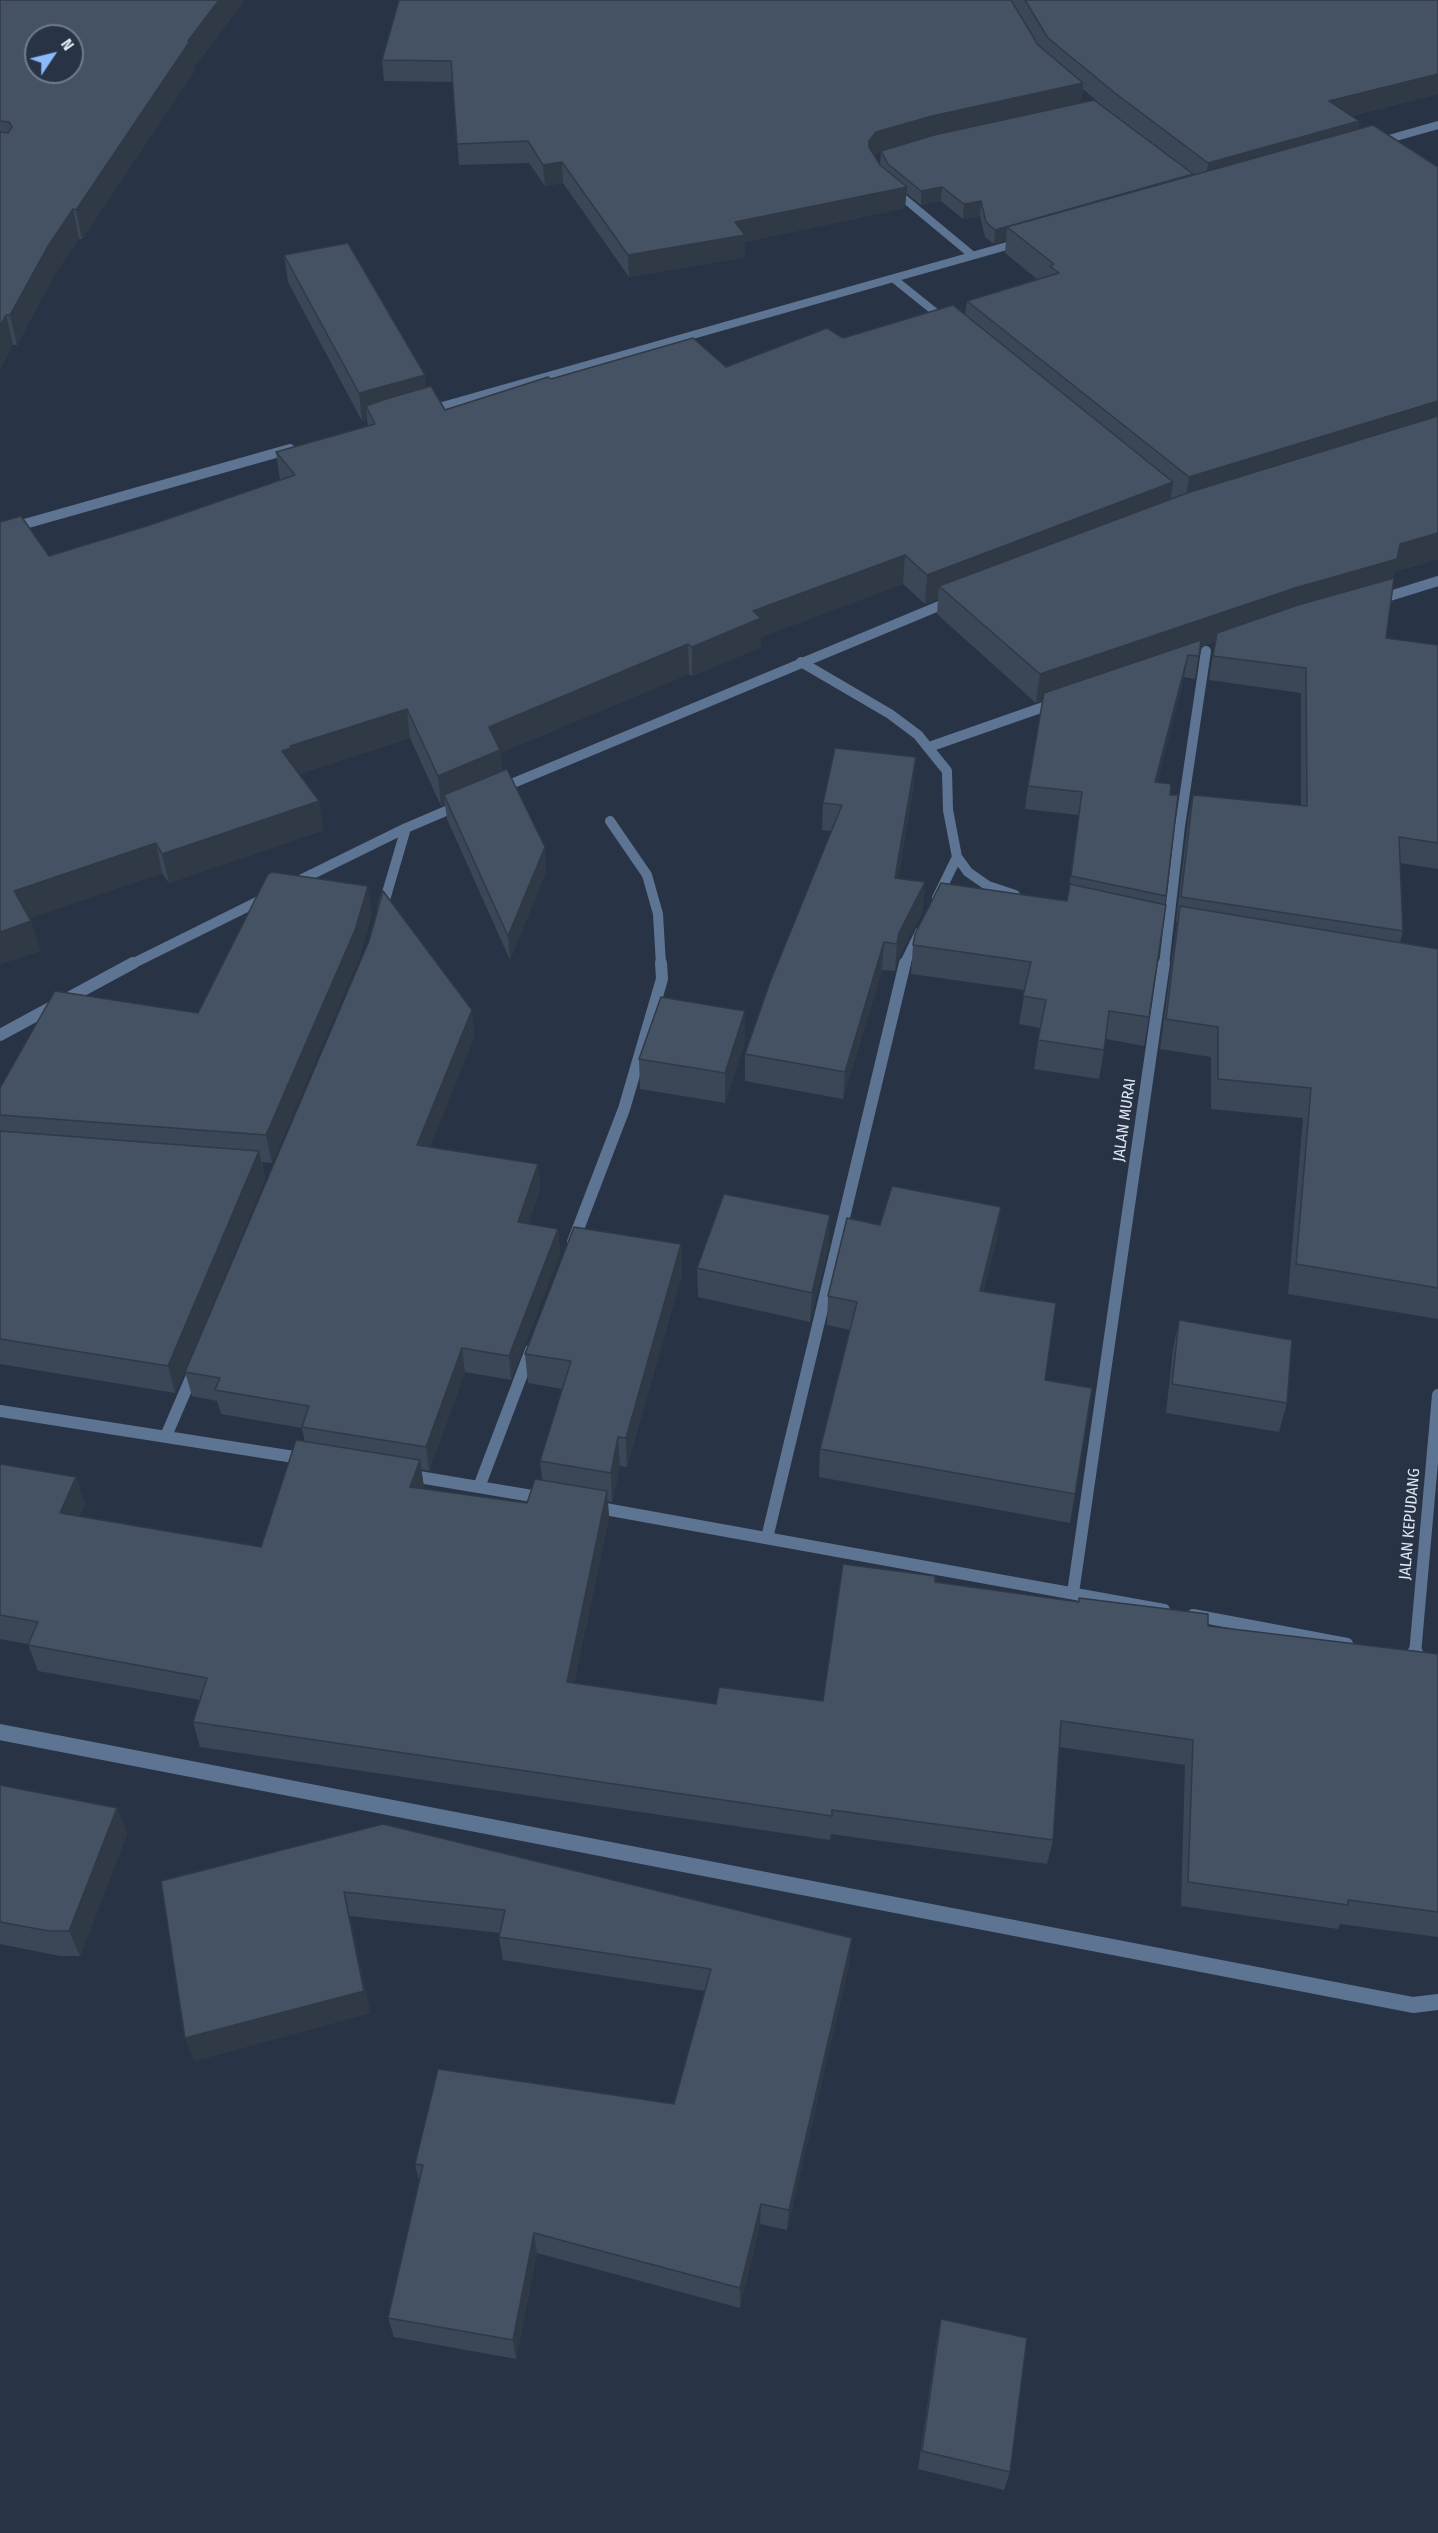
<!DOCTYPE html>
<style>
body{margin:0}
#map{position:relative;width:1438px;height:2533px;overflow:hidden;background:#283445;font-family:"Fira Sans Condensed",sans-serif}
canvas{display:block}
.north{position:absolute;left:24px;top:24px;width:60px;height:60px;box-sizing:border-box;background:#283445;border:2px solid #717b8a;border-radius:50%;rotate:55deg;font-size:16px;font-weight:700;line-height:24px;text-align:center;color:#dfe6f1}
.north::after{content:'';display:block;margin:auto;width:21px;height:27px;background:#8bb9fc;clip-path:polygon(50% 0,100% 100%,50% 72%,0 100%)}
</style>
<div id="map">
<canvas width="1438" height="2533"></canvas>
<div class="north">N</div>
</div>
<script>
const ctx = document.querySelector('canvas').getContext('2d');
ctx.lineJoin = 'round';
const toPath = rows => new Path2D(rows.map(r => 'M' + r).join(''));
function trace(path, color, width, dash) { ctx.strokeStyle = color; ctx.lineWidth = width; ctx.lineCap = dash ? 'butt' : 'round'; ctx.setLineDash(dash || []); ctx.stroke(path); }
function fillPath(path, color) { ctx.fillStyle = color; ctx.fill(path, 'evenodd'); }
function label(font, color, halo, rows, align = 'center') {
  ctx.font = font + ' "Fira Sans Condensed",sans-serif'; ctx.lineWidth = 4.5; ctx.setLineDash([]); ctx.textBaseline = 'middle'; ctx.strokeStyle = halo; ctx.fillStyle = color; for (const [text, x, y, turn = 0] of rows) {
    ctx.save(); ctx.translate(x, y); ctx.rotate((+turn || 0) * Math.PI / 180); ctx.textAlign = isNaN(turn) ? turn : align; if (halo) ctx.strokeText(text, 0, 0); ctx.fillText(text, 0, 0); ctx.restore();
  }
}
const minorFar3 = toPath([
 [895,191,972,255],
 [894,279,945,320]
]);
const minorFar2 = toPath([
 [1377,600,1438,581],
 [801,662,890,714,918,735,947,771,948,810,957,857,968,872,988,886,1015,895],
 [929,747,1055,703],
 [499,789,951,601],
 [610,821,647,875,658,914,661,965],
 [294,883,406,828,460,805],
 [937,898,957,857],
 [382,910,406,828],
 [130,965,265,898],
 [904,965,920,932],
 [1164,965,1180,826,1206,651]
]);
const minorFar1 = toPath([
 [0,1035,133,963],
 [573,1242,624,1109,662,979,661,963],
 [0,1411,307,1459],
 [166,1436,194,1371],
 [407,1475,544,1498],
 [479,1487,531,1350],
 [594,1507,1164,1610],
 [767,1538,905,963],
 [1073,1593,1164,963],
 [1193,1615,1347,1644],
 [1415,1654,1438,1395]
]);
const minor = toPath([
 [1415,1657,1415,1653],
 [0,1732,1413,2005,1438,2002]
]);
const tertiaryFar1 = toPath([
 [1378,142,1438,125],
 [428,410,1021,242]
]);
const tertiary = toPath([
 [0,531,290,449]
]);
const wall = toPath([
 [0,0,244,0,194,67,195,70,82,239,79,239,54,275,17,345,13,345,0,369],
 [1011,0,1438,0,1438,94,1351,116,1359,121,1358,130,1438,167,1438,559,1394,572,1386,638,1438,645,1438,869,1400,863,1403,931,1400,942,1438,949,1438,1319,1288,1294,1303,1118,1211,1109,1211,1057,1160,1049,1177,922,1176,922,1188,820,1193,795,1301,806,1301,693,1209,680,1215,641,1200,647,1195,679,1184,677,1157,783,1170,795,1166,896,1149,1017,1144,1046,1106,1039,1099,1079,1034,1069,1040,1028,1019,1024,1025,990,911,974,913,945,1067,901,1079,815,1025,809,1028,786,1043,701,1036,703,937,614,938,599,925,604,903,584,761,637,761,647,692,676,689,674,500,753,502,771,545,847,546,871,510,960,447,819,445,804,441,806,410,738,299,774,324,830,169,883,162,873,30,918,40,951,0,964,0,522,49,556,150,525,280,480,276,452,368,426,367,420,362,421,288,282,284,255,426,387,445,410,551,379,726,367,843,338,965,315,967,301,1037,279,1005,253,1006,240,994,244,985,237,980,216,963,219,941,201,921,205,906,193,905,208,745,242,745,257,629,277,563,183,545,186,529,163,459,165,453,82,384,81,382,60],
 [1083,89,1100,104,1081,102],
 [881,152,880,165,874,155],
 [914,784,898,878,923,910,897,961,895,971,882,970,843,1099,745,1081,745,1054,831,831,822,830,823,803],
 [372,914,359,958,272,1163,262,1162,265,1179,175,1393,0,1364,0,1088,198,1013],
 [475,1035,430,1147,538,1164,540,1189,528,1224,558,1229,560,1254,511,1380,465,1372,429,1471,421,1469,424,1487,423,1489,527,1503,542,1480,540,1461,563,1389,528,1383,525,1354,681,1244,682,1274,627,1467,620,1466,612,1502,608,1501,609,1518,574,1683,716,1704,823,1701,935,1582,1208,1626,1438,1654,1438,1937,1340,1924,1338,1929,1181,1906,1185,1765,1059,1747,1053,1840,1047,1864,831,1834,830,1840,200,1747,193,1722,200,1700,38,1671,28,1644,0,1639,0,1464,76,1477,85,1504,79,1516,261,1547,305,1442,302,1428,221,1414,217,1401,192,1396,185,1372],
 [745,1041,725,1103,640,1089,639,1059],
 [880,1225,998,1236,983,1292,1045,1380,1075,1494,1070,1523,819,1477,820,1449,850,1330,827,1325,828,1296],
 [829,1245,810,1322,698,1297,697,1268],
 [1179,1320,1287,1403,1279,1432,1166,1413,1173,1349],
 [0,1785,117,1808,127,1834,80,1956,60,1956,0,1944],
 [383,1824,850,1961,787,2230,760,2224,740,2308,537,2253,516,2359,394,2337,388,2318,419,2181,415,2164,674,2104,705,1991,503,1960,499,1937,500,1933,350,1916,370,2013,194,2061],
 [941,2319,1010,2472,1004,2490,918,2469,937,2339]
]);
const shadedWall = toPath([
 [219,0,244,0,194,67,195,70,82,239,76,210,188,41],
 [1438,74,1438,94,1325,122,1329,101],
 [1083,83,1081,104,931,137,875,154,868,162,869,141,876,132,932,116],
 [1359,121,1355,142,1205,184,1208,163],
 [562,162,563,183,545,186,543,165],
 [1193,174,1191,189,1007,227,1006,240,994,244,995,230],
 [907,187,905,208,745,242,745,257,629,277,628,255,735,222],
 [942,187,941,201,921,205,921,191],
 [981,201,980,216,963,219,964,204],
 [73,209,79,239,54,275,17,345,10,315,48,246],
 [6,315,13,345,0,369,0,326],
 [425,375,428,404,366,406,367,420,362,421,359,393],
 [1438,401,1438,418,1185,505,1189,477],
 [1173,482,1169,511,939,586,938,599,925,604,927,575],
 [1438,533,1438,559,1394,572,1391,587,1215,641,1036,703,1040,674,1400,544],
 [905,555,903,584,761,637,761,647,692,676,692,647,753,611],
 [688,644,689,674,500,753,502,780,444,795,445,804,441,806,438,776,489,727],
 [1188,655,1184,677,1151,805,1155,782],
 [407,709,410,738,296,775,282,751,290,746],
 [916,757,914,784,893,906,895,878],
 [319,801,324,830,169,883,162,854],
 [156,843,162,873,22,921,14,891],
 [545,847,546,871,510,960,508,936],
 [925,882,923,910,897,961,895,971,897,944,899,933],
 [368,886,372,914,359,958,272,1163,266,1135],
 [31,921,40,951,0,964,0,932],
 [884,942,882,970,843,1099,845,1072],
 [472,1010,475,1035,421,1170,417,1145],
 [745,1011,745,1041,725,1103,725,1073],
 [259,1151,265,1179,175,1393,168,1366],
 [538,1164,540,1189,520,1247,518,1222],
 [1001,1207,998,1236,976,1321,980,1291],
 [830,1215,829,1245,810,1322,812,1293],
 [558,1229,560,1254,511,1380,509,1356],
 [681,1244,682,1274,627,1467,626,1438],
 [462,1348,465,1372,429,1471,426,1447],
 [618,1437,620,1466,612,1502,611,1473],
 [420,1460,424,1487,414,1513,410,1487],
 [76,1477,85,1504,69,1540,60,1513],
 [607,1491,609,1518,569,1707,567,1682],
 [117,1808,127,1834,80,1956,69,1931],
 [344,1892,350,1916,370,2013,194,2061,185,2038],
 [852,1938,850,1961,787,2230,789,2210],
 [761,2204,760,2224,740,2308,740,2288],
 [534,2233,537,2253,516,2359,513,2340]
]);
const building = toPath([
 [0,0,219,0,188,41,190,41,76,210,73,209,48,246,10,315,6,315,0,326,0,132,8,133,12,127,9,122,0,121,0,0],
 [36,36,72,36,72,72,36,72,36,36],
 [399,0,1011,0,1038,45,1083,83,932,116,876,132,869,141,869,147,880,165,907,187,735,222,745,235,628,255,562,162,543,165,528,141,457,144,451,61,382,60,399,0],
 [1025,0,1438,0,1438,74,1329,101,1359,121,1208,163,1115,93,1048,38,1025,0],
 [1094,100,1193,174,995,230,986,222,981,201,964,204,942,187,921,191,888,164,881,151,934,135,1094,100],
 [1373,125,1438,167,1438,401,1189,477,967,301,1059,273,1050,266,1054,264,1007,227,1373,125],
 [348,243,425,375,359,393,284,255,348,243],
 [953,305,1173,482,927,575,905,555,753,611,761,618,692,647,688,644,489,727,500,750,438,776,407,709,290,746,291,748,282,751,319,801,162,854,156,843,14,891,31,921,0,932,0,522,21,516,49,556,150,525,295,475,276,452,375,424,366,406,386,399,431,386,445,410,548,377,551,379,693,338,726,367,827,328,843,338,953,305],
 [1438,416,1438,533,1400,544,1397,559,1295,588,1040,674,939,586,1190,492,1438,416],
 [1394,578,1386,638,1438,645,1438,843,1399,837,1403,931,1181,897,1193,795,1307,806,1306,668,1213,656,1217,633,1298,605,1394,578],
 [1201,640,1199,656,1188,655,1155,782,1171,784,1170,795,1178,795,1166,896,1071,876,1082,792,1028,786,1044,693,1201,640],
 [835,748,916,757,895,878,925,882,899,933,897,944,884,942,845,1072,745,1054,770,982,842,805,823,803,835,748],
 [507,769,545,847,508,936,444,795,507,769],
 [272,872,368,886,355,930,266,1135,0,1115,0,1088,55,991,198,1013,268,874,272,872],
 [941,883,1067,901,1070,884,1166,905,1149,1017,1109,1011,1104,1050,1038,1040,1046,1000,1023,996,1031,962,913,945,915,934,941,883],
 [383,891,472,1010,417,1145,538,1164,518,1222,558,1229,509,1356,462,1348,426,1447,302,1427,309,1406,215,1390,220,1378,185,1372,369,941,383,891],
 [1180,906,1438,949,1438,1288,1296,1264,1311,1088,1218,1079,1218,1027,1166,1019,1180,906],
 [661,997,745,1011,725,1073,639,1059,661,997],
 [0,1131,259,1151,168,1366,0,1339,0,1131],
 [892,1186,1001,1207,980,1291,1056,1303,1045,1380,1092,1388,1075,1494,820,1449,857,1302,828,1296,847,1218,880,1225,892,1186],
 [724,1194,830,1215,812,1293,697,1268,724,1194],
 [574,1227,681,1244,626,1438,618,1437,611,1473,540,1461,571,1361,525,1354,574,1227],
 [1179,1320,1292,1340,1287,1403,1172,1384,1179,1320],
 [296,1440,420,1460,410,1487,527,1503,535,1479,607,1491,567,1682,716,1704,719,1687,823,1701,843,1564,935,1576,935,1582,1079,1602,1079,1598,1208,1614,1208,1626,1438,1654,1438,1912,1348,1900,1348,1905,1188,1882,1193,1740,1061,1721,1053,1840,832,1810,832,1816,193,1722,207,1678,28,1645,38,1622,0,1615,0,1464,76,1477,60,1513,261,1547,296,1440],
 [0,1785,117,1808,69,1931,49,1931,0,1922,0,1785],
 [383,1824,852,1938,789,2210,761,2204,740,2288,534,2233,513,2340,388,2318,423,2165,415,2164,438,2069,674,2104,711,1969,499,1937,505,1910,344,1892,364,1991,185,2038,161,1881,383,1824],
 [941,2319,1027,2338,1010,2472,922,2451,941,2319]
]);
const streetNames = [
 ["JALAN MURAI",1125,1120,-82],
 ["JALAN KEPUDANG",1410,1524,-85]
];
trace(minorFar3, '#5e7493', 8);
trace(minorFar2, '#5e7493', 10);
trace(minorFar1, '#5e7493', 12);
trace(minor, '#5e7493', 16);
trace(tertiaryFar1, '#5e7493', 8);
trace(tertiary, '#5e7493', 10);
fillPath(wall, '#3b4756');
fillPath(shadedWall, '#303946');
fillPath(building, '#455264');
trace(building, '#303946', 1.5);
label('16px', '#dfe6f1', '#283445', streetNames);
</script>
